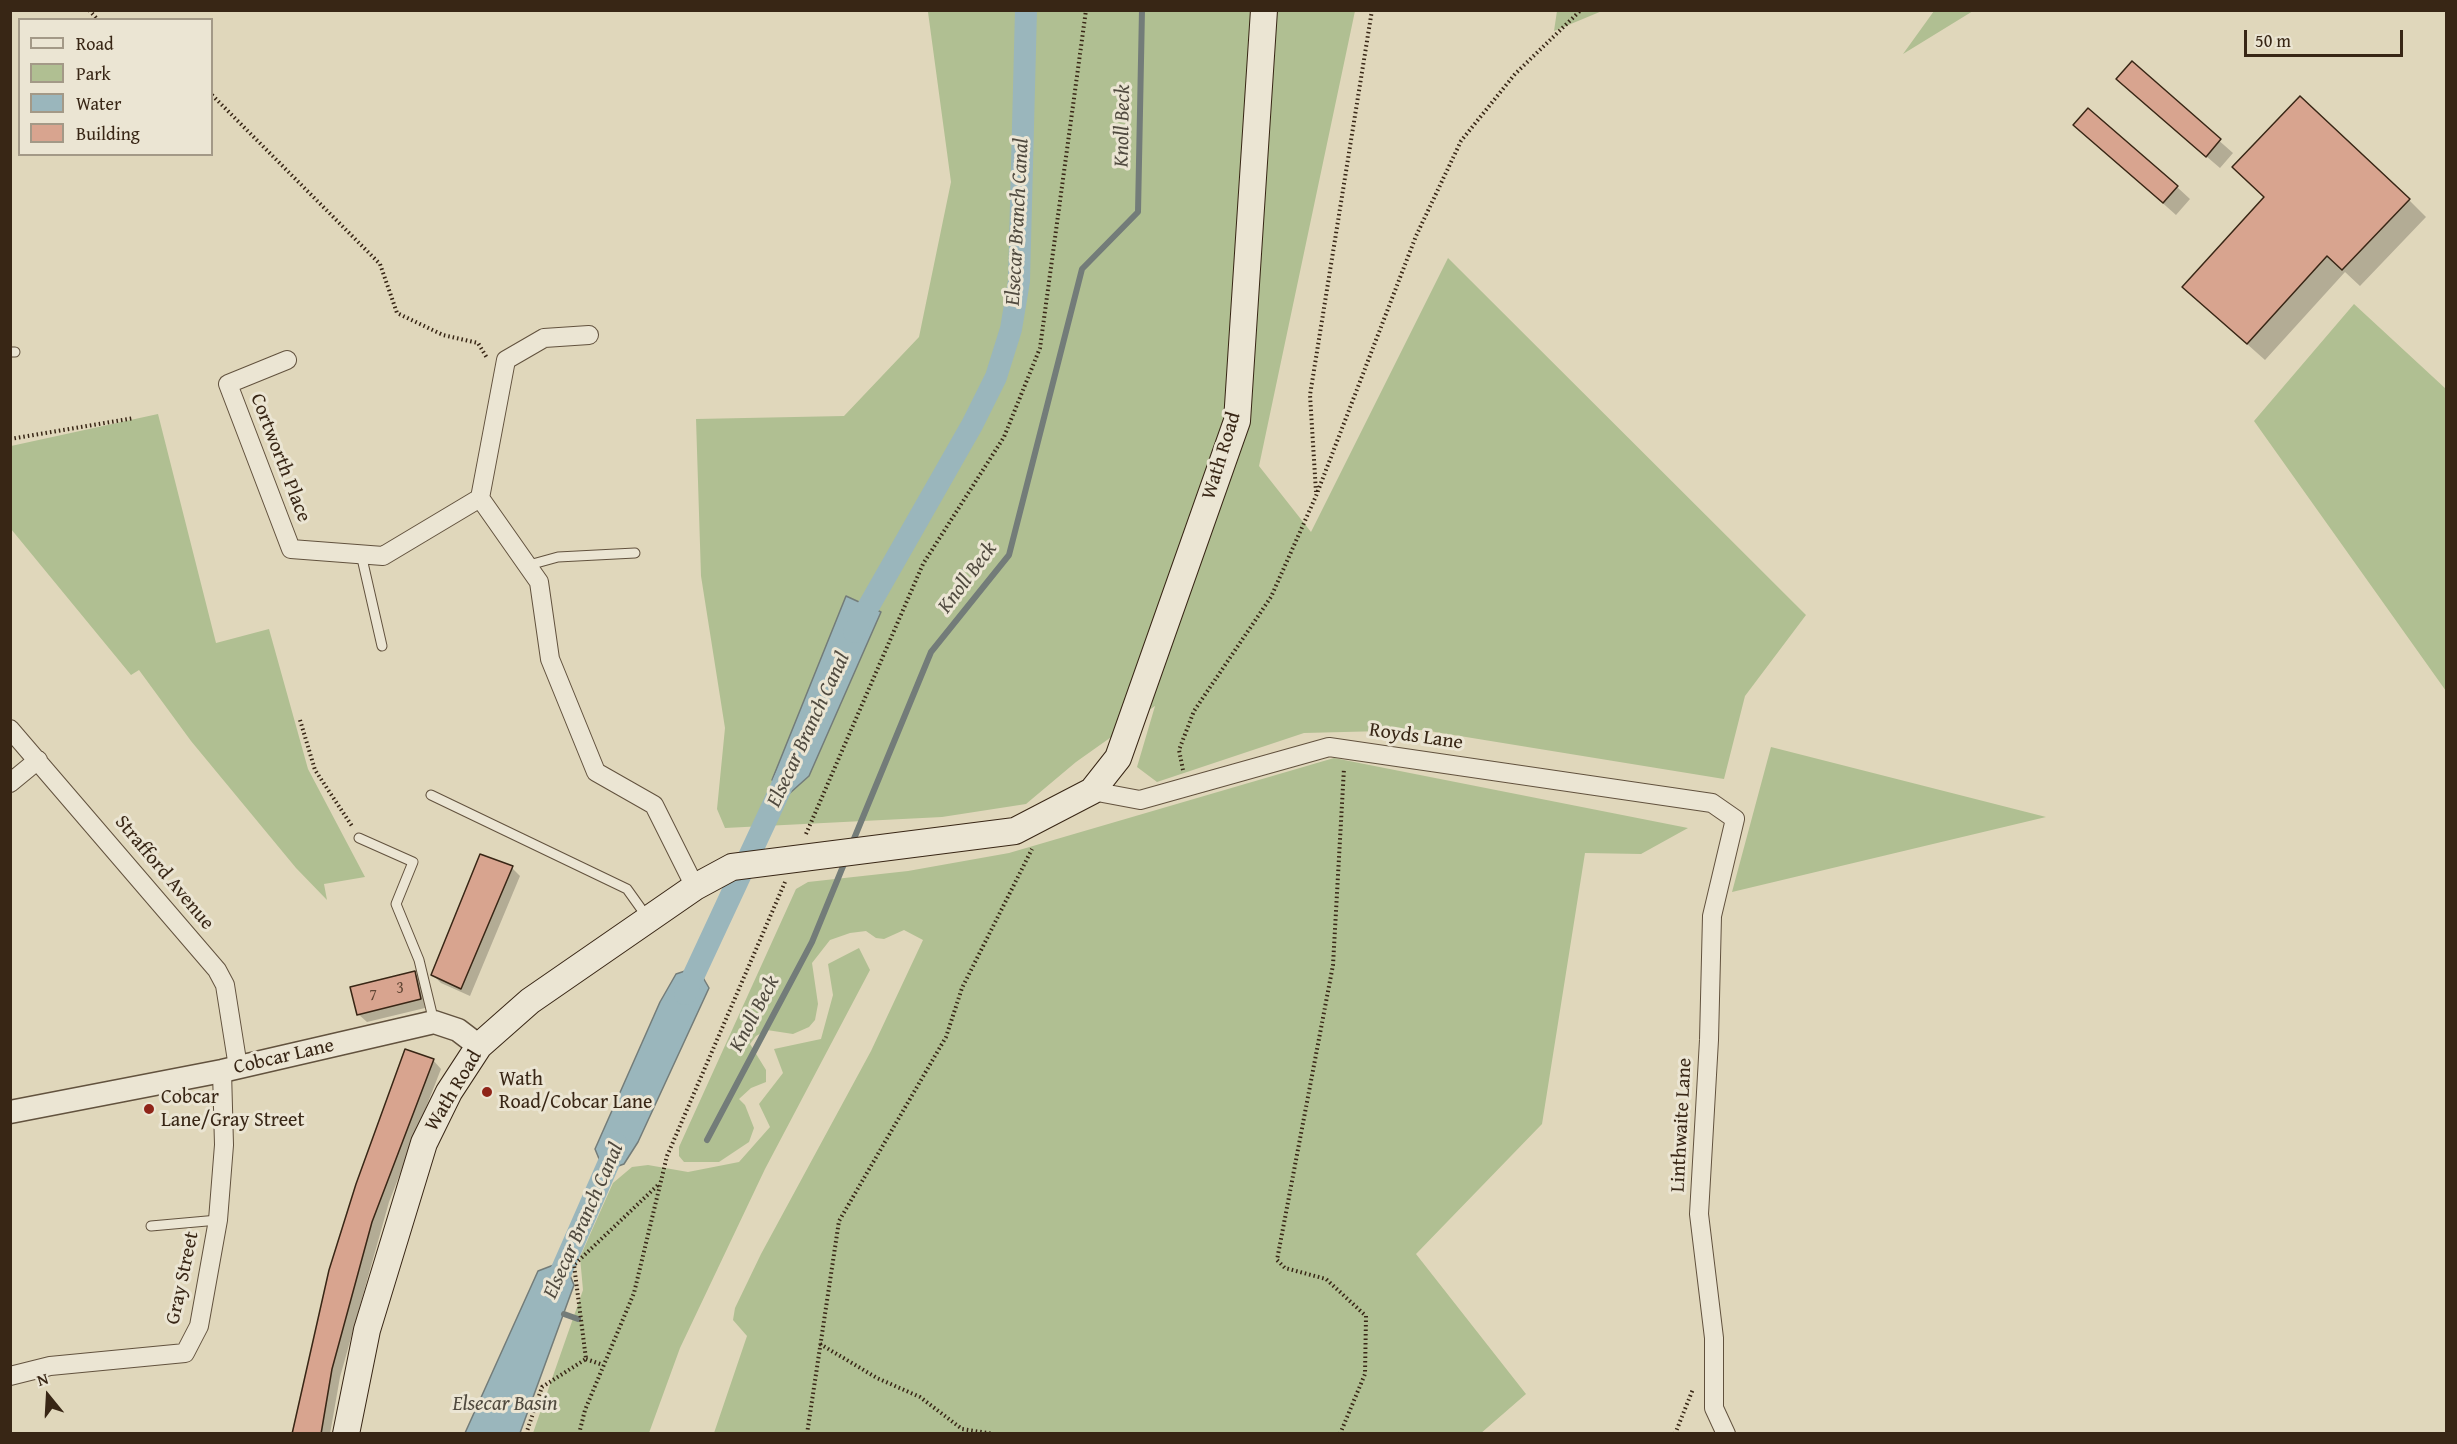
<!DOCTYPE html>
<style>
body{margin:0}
#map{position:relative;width:2457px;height:1444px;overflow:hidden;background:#e0d7bb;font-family:"Gentium Book Plus",serif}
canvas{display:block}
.frame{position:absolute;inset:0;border:12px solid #382615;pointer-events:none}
.legend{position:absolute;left:18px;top:18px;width:195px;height:138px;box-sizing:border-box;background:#ebe5d3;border:2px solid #a39987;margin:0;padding:8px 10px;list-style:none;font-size:18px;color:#382615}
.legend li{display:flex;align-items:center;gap:12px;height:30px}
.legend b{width:30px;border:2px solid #a39987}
.north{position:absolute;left:18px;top:1366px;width:60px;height:60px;-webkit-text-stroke:4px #ebe5d3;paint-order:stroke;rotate:342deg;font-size:16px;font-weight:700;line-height:24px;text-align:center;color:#382615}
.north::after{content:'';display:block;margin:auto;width:21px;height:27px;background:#382615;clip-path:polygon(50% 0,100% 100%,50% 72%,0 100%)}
.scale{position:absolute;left:2244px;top:30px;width:159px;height:27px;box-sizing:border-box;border:3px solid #382615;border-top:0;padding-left:8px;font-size:18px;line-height:21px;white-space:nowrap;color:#382615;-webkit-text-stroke:4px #ebe5d3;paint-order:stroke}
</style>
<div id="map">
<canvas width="2457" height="1444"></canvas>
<div class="frame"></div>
<ul class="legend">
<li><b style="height:8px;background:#ebe5d3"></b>Road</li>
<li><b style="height:16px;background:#b0bf92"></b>Park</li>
<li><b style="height:16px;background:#9ab6bc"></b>Water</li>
<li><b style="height:16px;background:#d8a48f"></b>Building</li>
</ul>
<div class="north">N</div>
<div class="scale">50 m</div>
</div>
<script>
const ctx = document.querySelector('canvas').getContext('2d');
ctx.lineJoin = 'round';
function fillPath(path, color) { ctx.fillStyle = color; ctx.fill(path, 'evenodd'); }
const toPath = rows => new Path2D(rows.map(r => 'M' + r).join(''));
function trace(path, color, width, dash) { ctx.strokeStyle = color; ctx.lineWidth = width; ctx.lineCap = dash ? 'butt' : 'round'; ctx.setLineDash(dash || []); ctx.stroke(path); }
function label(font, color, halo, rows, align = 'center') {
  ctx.font = font + ' "Gentium Book Plus",serif'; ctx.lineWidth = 6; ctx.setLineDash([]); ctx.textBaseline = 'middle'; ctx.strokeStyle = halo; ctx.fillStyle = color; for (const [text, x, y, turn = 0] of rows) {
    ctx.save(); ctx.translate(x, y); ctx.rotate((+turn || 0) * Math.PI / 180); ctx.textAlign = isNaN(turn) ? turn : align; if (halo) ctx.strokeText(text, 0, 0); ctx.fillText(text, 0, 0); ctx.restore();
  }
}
const green = toPath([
 [826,11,1355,11,1259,466,1311,532,1448,258,1806,615,1745,696,1724,779,1423,730,1304,733,1157,782,1137,767,1155,706,1076,762,1026,804,942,817,725,828,717,809,725,728,701,576,696,419,844,416,919,337,951,182,928,12],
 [1557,11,1557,10,1602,11,1554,31],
 [1934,11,1973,11,1903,54],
 [2354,304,2446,389,2446,691,2254,421],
 [158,414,216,643,269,629,308,769,365,877,324,884,327,900,296,868,191,741,139,670,131,675,11,529,11,446],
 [1771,747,2046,817,1732,892],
 [1334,758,1688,828,1641,854,1585,853,1542,1124,1416,1254,1526,1394,1480,1434,714,1433,747,1336,733,1320,735,1308,761,1254,871,1051,923,940,904,930,884,939,876,938,866,931,850,933,830,940,812,963,818,1004,815,1020,809,1027,793,1034,767,1030,756,1036,750,1044,766,1070,766,1082,751,1088,739,1099,745,1105,754,1128,749,1142,719,1162,684,1162,679,1156,679,1147,796,889,808,882,908,871,1009,853],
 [859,948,870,970,765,1169,680,1348,649,1433,533,1433,583,1290,580,1257,613,1183,632,1167,648,1165,688,1172,739,1162,770,1127,759,1104,783,1073,774,1049,821,1039,833,995,828,964]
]);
const water = toPath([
 [846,596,881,612,809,776,790,793,772,780,846,596],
 [697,967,709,988,638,1142,624,1164,604,1171,595,1149,660,1002,676,974,697,967],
 [564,1261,574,1285,520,1433,465,1433,538,1271,564,1261]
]);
const shadow = toPath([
 [2132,64,2233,153,2220,168,2131,92],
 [2075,125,2177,187,2190,199,2176,215],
 [2409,200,2426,217,2360,286,2345,272,2265,360,2202,304],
 [512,868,520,876,470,996,441,983,433,975],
 [414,973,423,981,429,1007,367,1022,358,1014],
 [433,1060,441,1069,389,1202,340,1377,330,1434,294,1434,331,1271]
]);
const stream = toPath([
 [851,846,931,652,1009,555,1082,269,1138,212,1142,10],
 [707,1140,812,942,846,859],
 [564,1314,578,1319]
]);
const canal = toPath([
 [854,632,972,425,996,377,1011,329,1019,281,1026,10],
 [685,994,794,760],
 [553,1290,617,1144]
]);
const building = toPath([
 [2132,61,2221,139,2206,157,2116,79,2132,61],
 [2300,96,2410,199,2342,270,2327,256,2247,344,2182,287,2264,197,2232,167,2300,96],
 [2088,108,2178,186,2163,203,2073,125,2088,108],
 [480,854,513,866,461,989,431,975,480,854],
 [415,971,421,999,357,1015,350,987,415,971],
 [405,1049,434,1059,372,1222,332,1369,321,1434,292,1434,329,1270,356,1184,405,1049]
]);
const path = toPath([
 [89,10,98,20],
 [212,95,380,264,397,313,443,335,478,343,487,358],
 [10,439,134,418],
 [1316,492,1310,395,1372,10],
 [300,720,315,770,352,826],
 [1183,770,1179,750,1194,711,1271,597,1316,496,1416,236,1461,141,1515,74,1581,10],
 [806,834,923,564,1004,437,1040,348,1086,10],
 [820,1344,877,1378,920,1397,962,1429,994,1434],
 [586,1359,603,1365],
 [526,1434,542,1387,586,1359,574,1265,659,1184],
 [579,1434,585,1410,634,1293,667,1156,785,882],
 [807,1434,839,1221,946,1037,962,988,1032,849],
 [1340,1434,1365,1374,1366,1316,1326,1279,1285,1268,1277,1260,1333,965,1344,768],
 [1675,1434,1693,1389]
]);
const service = toPath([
 [10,352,15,352],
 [361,554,382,646],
 [529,565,558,557,635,553],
 [431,795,627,889,647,917],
 [359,838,413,862,396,904,419,960,434,1022],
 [151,1226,218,1220]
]);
const minor = toPath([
 [589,335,544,338,506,360,480,498,539,582,550,659,596,772,654,805,695,887],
 [287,360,228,384,291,549,383,556,480,498],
 [10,729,217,970,225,985,238,1067],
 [10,783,38,760],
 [1092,791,1140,800,1329,747,1712,803,1735,819,1712,916,1709,1040,1699,1214,1714,1338,1714,1408,1726,1434],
 [10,1376,50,1366,185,1353,199,1326,218,1220,224,1145,222,1071]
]);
const tertiary = toPath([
 [10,1112,222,1071,434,1022,458,1030,479,1046]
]);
const secondary = toPath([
 [346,1434,367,1330,424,1143,449,1092,479,1046,530,1001,695,887,732,867,1015,831,1092,791,1118,758,1237,421,1264,10]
]);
const markers = [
 [487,1092,6,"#8f2418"],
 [149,1109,6,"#8f2418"]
];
const numberNames = [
 ["3",400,989],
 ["7",373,996]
];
const streetNames = [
 ["Wath Road",1222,456,-73],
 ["Cortworth Place",280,458,69],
 ["Royds Lane",1416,737,8],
 ["Strafford Avenue",164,873,50],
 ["Cobcar Lane",284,1057,-13],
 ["Wath Road",454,1091,-59],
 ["Linthwaite Lane",1682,1125,-87],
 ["Gray Street",183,1278,-78]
];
const poiNames = [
 ["Wath",499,1080],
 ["Road/Cobcar Lane",499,1103],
 ["Cobcar",161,1098],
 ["Lane/Gray Street",161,1121]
];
const waterNames = [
 ["Knoll Beck",1123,126,-89],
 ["Elsecar Branch Canal",1018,222,-87],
 ["Knoll Beck",968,578,-53],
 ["Elsecar Branch Canal",809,730,-65],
 ["Knoll Beck",755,1014,-62],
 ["Elsecar Branch Canal",584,1221,-66],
 ["Elsecar Basin",505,1405]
];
fillPath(green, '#b0bf92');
fillPath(water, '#9ab6bc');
trace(water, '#737c79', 1.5);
fillPath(shadow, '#0003');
trace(stream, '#737c79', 6);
trace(canal, '#9ab6bc', 22);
fillPath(building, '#d8a48f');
trace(building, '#382615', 1.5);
trace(service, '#62523e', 11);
trace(minor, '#62523e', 20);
trace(tertiary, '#62523e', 25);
trace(secondary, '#382615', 28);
trace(path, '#382615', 4, [1.5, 3]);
trace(service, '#ebe5d3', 9);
trace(minor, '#ebe5d3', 18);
trace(tertiary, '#ebe5d3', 22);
trace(secondary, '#ebe5d3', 26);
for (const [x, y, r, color] of markers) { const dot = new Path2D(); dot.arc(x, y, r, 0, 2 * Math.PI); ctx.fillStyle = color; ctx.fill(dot); trace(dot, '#ebe5d3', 2); }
label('16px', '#604634', null, numberNames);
label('20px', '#382615', '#ebe5d3', streetNames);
label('20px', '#382615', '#ebe5d3', poiNames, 'left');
label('italic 21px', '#504a3f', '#ebe5d3', waterNames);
</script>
